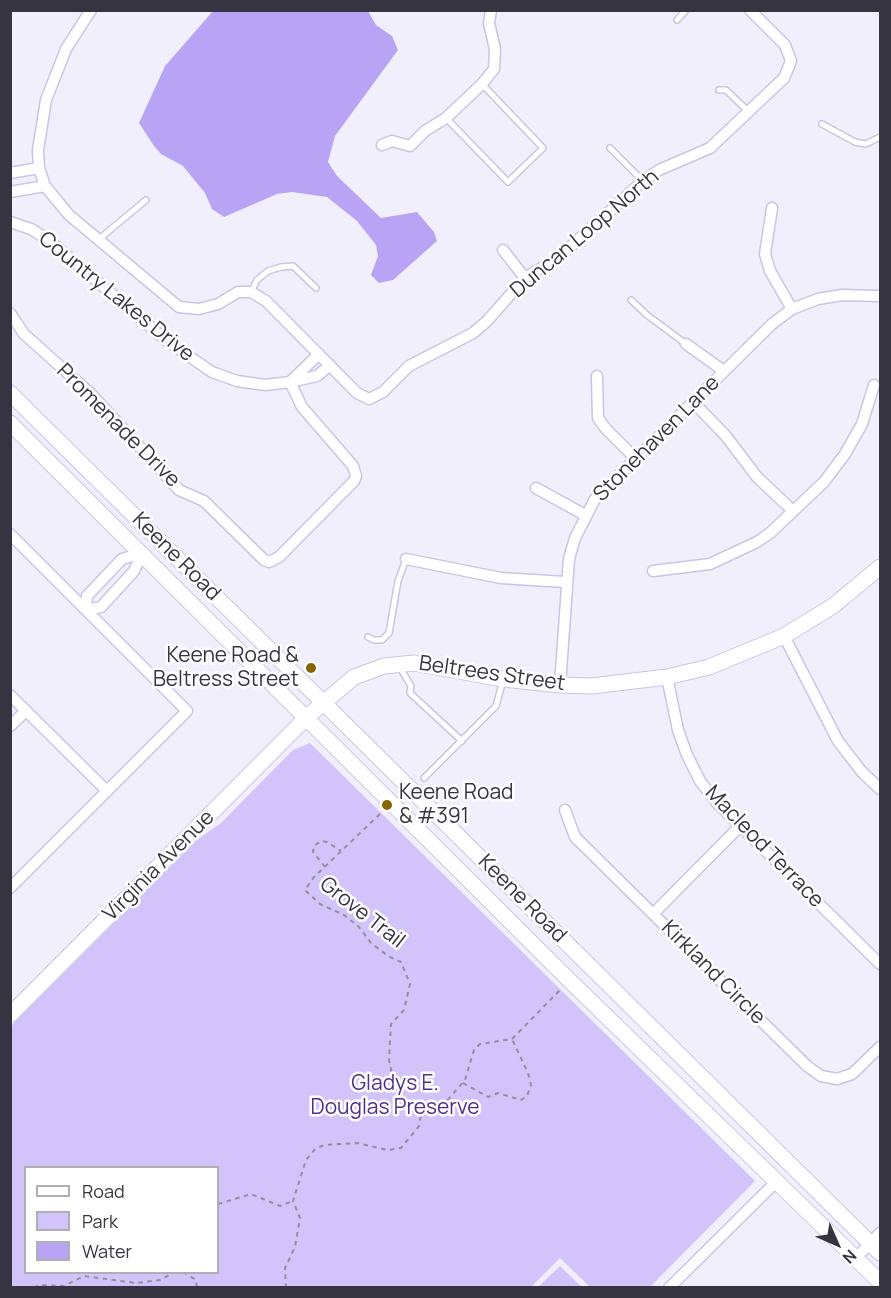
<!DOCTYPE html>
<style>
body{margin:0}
#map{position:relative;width:891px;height:1298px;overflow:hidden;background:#f2effd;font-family:Manrope,sans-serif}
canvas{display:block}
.frame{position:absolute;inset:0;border:12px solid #373441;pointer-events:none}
.legend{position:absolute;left:24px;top:1166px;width:195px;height:108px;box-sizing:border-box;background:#fff;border:2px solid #afaeb3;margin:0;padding:8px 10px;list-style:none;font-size:18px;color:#373441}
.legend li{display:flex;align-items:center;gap:12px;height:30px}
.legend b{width:30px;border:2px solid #afaeb3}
.north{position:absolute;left:807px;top:1214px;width:60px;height:60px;-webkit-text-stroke:4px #fff;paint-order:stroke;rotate:135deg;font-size:16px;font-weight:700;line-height:24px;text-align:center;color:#373441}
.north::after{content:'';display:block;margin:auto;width:21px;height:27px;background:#373441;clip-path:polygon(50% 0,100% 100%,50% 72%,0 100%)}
</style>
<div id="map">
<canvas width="891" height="1298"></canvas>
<div class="frame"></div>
<ul class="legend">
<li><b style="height:8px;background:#fff"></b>Road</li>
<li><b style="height:16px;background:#d2c4fb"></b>Park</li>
<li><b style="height:16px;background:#b9a3f5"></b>Water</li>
</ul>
<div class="north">N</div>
</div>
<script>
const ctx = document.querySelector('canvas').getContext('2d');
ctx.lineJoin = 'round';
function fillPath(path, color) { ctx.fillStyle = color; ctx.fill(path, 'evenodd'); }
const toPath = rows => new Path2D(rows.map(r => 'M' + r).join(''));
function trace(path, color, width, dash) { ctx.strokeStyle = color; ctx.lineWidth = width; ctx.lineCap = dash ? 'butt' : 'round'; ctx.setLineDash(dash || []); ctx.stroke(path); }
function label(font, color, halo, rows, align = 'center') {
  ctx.font = font + ' Manrope,sans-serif'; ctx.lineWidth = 5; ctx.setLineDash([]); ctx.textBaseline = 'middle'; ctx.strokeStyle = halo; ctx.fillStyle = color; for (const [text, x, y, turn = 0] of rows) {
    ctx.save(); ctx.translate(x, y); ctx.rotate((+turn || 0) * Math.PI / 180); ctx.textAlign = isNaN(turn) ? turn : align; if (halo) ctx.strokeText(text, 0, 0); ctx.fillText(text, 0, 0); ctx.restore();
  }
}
const green = toPath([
 [310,743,755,1181,650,1287,590,1287,560,1258,531,1287,11,1287,11,1026,197,840,221,823,293,750],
 [26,1168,218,1168,218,1272,26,1272],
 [560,1266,582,1287,538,1287]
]);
const water = toPath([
 [213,11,368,11,376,25,392,36,398,50,335,136,328,162,337,176,381,218,417,212,434,232,437,241,393,280,379,283,371,275,378,256,376,245,357,221,327,197,292,192,277,194,224,217,212,209,205,193,183,166,161,154,154,146,139,123,165,66]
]);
const path = toPath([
 [380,814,314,877,305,890,320,904,344,915,359,927,371,943,388,956,401,962,410,984,404,1010,391,1024,389,1060,396,1093,409,1107,421,1113,439,1110,465,1080,474,1050,480,1044,512,1039,561,989],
 [325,867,313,852,314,846,321,841,327,842,341,851],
 [463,1083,488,1097,498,1093,521,1100,527,1096,531,1085,528,1073,512,1039],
 [218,1204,251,1194,280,1206,293,1201],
 [183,1272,196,1280,197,1288],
 [34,1288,39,1285,64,1286,84,1276,136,1283,160,1280,175,1272],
 [286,1288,285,1268,295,1247,300,1218,293,1201,306,1160,316,1148,325,1145,357,1143,388,1150,401,1148,419,1126,421,1114]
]);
const lane = toPath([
 [677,20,686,10],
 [719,90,726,90,748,111],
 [446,118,508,182,543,148,482,84],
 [822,124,855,142,866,144,880,137],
 [610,148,643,181],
 [98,240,146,200],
 [251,292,257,280,268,271,281,267,293,266,316,288],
 [631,300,647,315,686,344],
 [368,637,374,640,382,640,389,633,398,581,406,559],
 [399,666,411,686,410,693,462,741],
 [424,778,496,706,503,680]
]);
const street = toPath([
 [91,10,66,49,46,100,38,150,39,168,45,186,69,215,179,307,199,309,218,304,238,292,251,292,266,301,357,393,369,399,383,392,409,366,473,333,487,321,525,278,558,258,643,181,659,170,710,148,784,78,791,61,785,45,750,10],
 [382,145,392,141,410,146,425,131,446,118,482,84,494,69,495,49,489,23,491,10],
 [10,173,39,168],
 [10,192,45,186],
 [772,208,765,254,770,271,792,309],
 [10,222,31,229,50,241,167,341,212,372,237,381,265,385,290,382,302,407,353,466,356,476,354,481,279,557,269,562,264,560,204,501,179,490,91,394,24,334,10,313],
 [503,250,525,278],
 [686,344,724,371],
 [319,354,290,382,317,376,330,365],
 [597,376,598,418,606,429,635,458],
 [693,402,725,435,757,477,793,511],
 [536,488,585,515],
 [10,534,187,711,10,888],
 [142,553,134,571,101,607,86,610,87,596,122,559,142,553],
 [406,559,501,578,565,582],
 [653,571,710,564,757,542,770,533,824,482,845,454,862,424,874,385],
 [784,636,838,741,862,772,880,789],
 [667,677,678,730,687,755,700,781,718,804,880,964],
 [560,685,569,559,575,538,595,499,772,324,792,309,818,299,842,295,880,296],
 [10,695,107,791],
 [10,726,26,711],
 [565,810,575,837,807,1066,821,1076,837,1079,852,1074,880,1047],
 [653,914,740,826],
 [856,1258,880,1233],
 [669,1288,777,1181]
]);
const secondary = toPath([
 [10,393,880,1253],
 [10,423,569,980,880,1282],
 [10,1015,307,717,354,677,384,666,414,663,503,679,560,685,592,686,667,677,709,667,784,636,833,606,880,567]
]);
const markers = [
 [311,668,6,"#876601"],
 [387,805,6,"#876601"]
];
const streetNames = [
 ["Duncan Loop North",585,234,-40],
 ["Country Lakes Drive",116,297,39],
 ["Promenade Drive",118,426,45],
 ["Stonehaven Lane",657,439,-45],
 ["Keene Road",176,557,45],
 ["Beltrees Street",492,674,8],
 ["Macleod Terrace",764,847,46],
 ["Virginia Avenue",159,866,-45],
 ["Keene Road",522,899,45],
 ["Grove Trail",362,913,38],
 ["Kirkland Circle",713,973,45]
];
const poiNames = [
 ["Keene Road &",299,656],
 ["Beltress Street",299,680],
 ["Keene Road",399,793,"left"],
 ["& #391",399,817,"left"]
];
const parkNames = [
 ["Gladys E.",395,1084],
 ["Douglas Preserve",395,1108]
];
fillPath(green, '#d2c4fb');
fillPath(water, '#b9a3f5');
trace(lane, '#ccc4e4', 8);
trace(street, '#ccc4e4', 13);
trace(secondary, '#ccc4e4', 17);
trace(path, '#93909d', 2, [4.5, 4.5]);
trace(lane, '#fff', 5);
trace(street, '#fff', 10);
trace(secondary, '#fff', 15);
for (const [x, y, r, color] of markers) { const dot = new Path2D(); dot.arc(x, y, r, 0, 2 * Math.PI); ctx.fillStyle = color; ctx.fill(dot); trace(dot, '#fff', 2); }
label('21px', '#373441', '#fff', streetNames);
label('21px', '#373441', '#fff', poiNames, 'right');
label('21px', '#512f8b', '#fff', parkNames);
</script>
